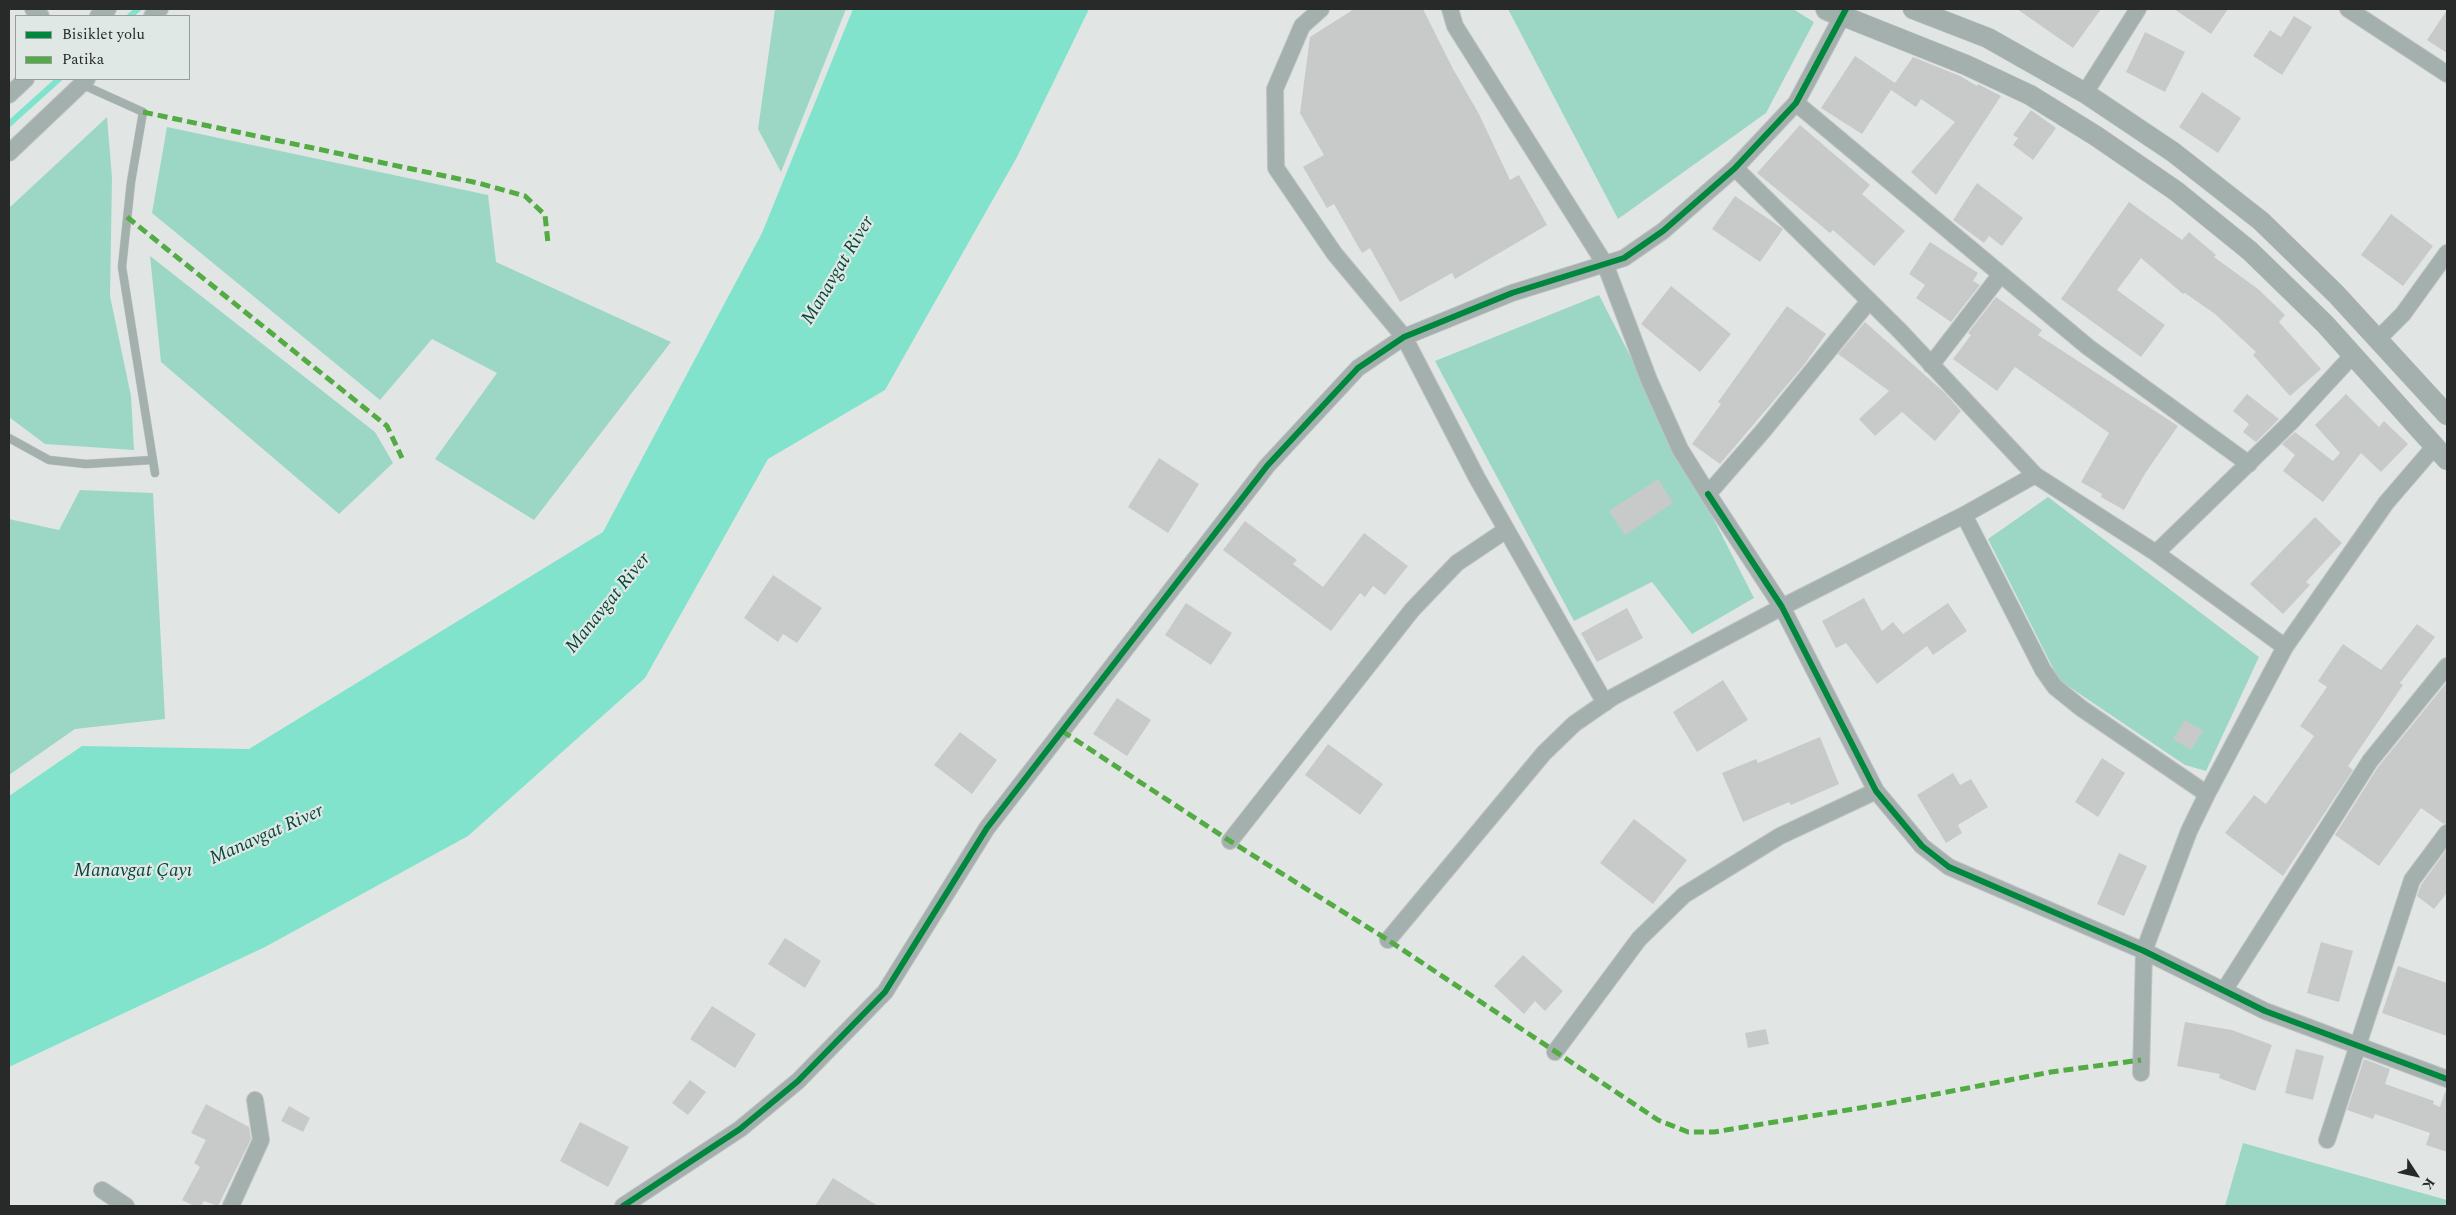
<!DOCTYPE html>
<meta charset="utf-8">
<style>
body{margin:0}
#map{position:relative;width:2456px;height:1215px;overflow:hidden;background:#e1e6e4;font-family:Spectral,serif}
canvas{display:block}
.frame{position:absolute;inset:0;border:10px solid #272a29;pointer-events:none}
.legend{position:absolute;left:15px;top:15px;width:175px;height:65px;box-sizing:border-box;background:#dfe8e5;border:1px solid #959c9a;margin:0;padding:6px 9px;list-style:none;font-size:15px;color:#272a29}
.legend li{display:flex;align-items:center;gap:10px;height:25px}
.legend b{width:25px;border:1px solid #959c9a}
.north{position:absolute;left:2391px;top:1150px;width:50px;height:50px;-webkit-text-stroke:4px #dfe8e5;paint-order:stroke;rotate:125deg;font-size:14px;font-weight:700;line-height:20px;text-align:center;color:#272a29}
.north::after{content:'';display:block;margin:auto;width:18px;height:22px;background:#272a29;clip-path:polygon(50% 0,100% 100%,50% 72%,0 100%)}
</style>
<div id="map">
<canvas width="2456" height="1215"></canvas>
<div class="frame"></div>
<ul class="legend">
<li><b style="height:6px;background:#00873e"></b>Bisiklet yolu</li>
<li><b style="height:6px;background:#53ab44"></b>Patika</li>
</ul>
<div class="north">K</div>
</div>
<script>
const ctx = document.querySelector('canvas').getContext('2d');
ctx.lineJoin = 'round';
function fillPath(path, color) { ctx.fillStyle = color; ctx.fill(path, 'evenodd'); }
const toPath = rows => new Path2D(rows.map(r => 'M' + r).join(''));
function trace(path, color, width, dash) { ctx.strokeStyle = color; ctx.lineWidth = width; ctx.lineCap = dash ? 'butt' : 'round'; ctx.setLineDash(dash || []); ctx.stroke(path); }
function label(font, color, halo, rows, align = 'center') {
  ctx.font = font + ' Spectral,serif'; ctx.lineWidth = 4.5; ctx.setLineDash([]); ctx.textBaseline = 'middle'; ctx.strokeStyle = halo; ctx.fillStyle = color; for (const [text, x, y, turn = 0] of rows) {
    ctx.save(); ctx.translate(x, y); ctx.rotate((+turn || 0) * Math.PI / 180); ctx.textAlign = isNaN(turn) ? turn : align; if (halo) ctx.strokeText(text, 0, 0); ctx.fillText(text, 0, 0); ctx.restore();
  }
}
const green = toPath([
 [775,9,846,9,781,172,758,129],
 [1508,9,1793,9,1814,22,1766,113,1618,219],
 [107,117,112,178,110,296,131,396,134,450,45,444,9,417,9,208],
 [167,127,488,195,496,262,671,342,534,520,435,459,497,373,432,339,380,400,152,213],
 [150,256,375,432,393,463,339,514,161,362],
 [1599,295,1754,598,1692,634,1652,582,1574,621,1435,361],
 [80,490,153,493,165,719,75,729,9,775,9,519,59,530],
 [2048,497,2259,657,2206,771,2185,765,2059,680,1988,539],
 [2243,1143,2447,1200,2447,1206,2225,1206]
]);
const water = toPath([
 [853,9,1089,9,1017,157,885,390,768,459,645,678,468,836,265,947,9,1067,9,796,82,746,249,749,603,532,762,233]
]);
const stream = toPath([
 [130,16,138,9],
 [9,124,59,79]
]);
const building = toPath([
 [1354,9,1423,9,1453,69,1479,114,1510,180,1519,175,1547,225,1455,279,1452,273,1400,302,1370,248,1362,253,1334,204,1327,208,1303,167,1324,155,1300,113,1310,37],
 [2017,9,2101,9,2073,48],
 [2174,9,2228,9,2211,34],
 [2447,10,2447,53,2427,40],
 [2294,16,2312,27,2282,75,2253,56,2270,30,2281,37],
 [2145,32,2185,52,2165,92,2126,72],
 [1855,56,1895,83,1913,57,1960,76,1977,86,1978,84,2001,96,1936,195,1911,172,1955,122,1921,99,1916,107,1891,90,1862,134,1821,108],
 [2202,92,2241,118,2218,153,2179,127],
 [2031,110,2056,128,2033,160,2013,145,2018,138,2013,135],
 [1800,125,1870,185,1862,194,1905,231,1874,266,1833,230,1830,233,1757,173],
 [1977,183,2023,218,2002,246,1989,236,1984,243,1953,220],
 [1735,196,1783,229,1760,262,1712,229],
 [2129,202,2182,240,2189,232,2216,255,2214,257,2258,289,2285,315,2279,322,2321,369,2290,396,2253,355,2256,352,2215,314,2185,293,2183,294,2141,258,2117,290,2165,325,2141,357,2061,299],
 [2391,214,2433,246,2403,286,2361,255],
 [1930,242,1978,273,1973,281,1980,285,1951,322,1916,298,1925,285,1909,274],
 [1671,286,1731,334,1700,372,1641,324],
 [1996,297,2042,330,2038,335,2178,426,2146,472,2124,510,2101,497,2102,494,2081,482,2109,433,2015,367,1997,391,1953,359,1971,335,1968,333],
 [1787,306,1826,334,1804,365,1720,464,1692,444,1721,404,1718,402],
 [1865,322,1945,393,1961,411,1935,441,1902,412,1875,436,1859,419,1889,391,1838,354],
 [2247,394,2279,419,2256,442,2243,432,2249,424,2233,411],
 [2346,394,2379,427,2384,421,2408,444,2381,472,2361,453,2323,502,2283,471,2295,455,2282,444,2295,432,2333,461,2340,453,2315,425],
 [1159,458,1199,484,1168,533,1128,507],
 [1658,479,1673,503,1625,535,1609,511],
 [2315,517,2342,543,2306,582,2310,585,2283,614,2250,584],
 [1245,521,1297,560,1293,564,1323,587,1364,533,1408,566,1385,595,1373,586,1365,597,1360,593,1331,631,1223,550],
 [773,575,822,608,797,643,783,634,778,642,744,618],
 [1864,598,1882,631,1893,622,1903,634,1948,603,1967,631,1933,655,1927,646,1877,684,1846,643,1836,648,1822,621],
 [1186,603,1232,633,1211,665,1165,635],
 [1627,608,1643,638,1597,662,1581,633],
 [2417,624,2435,637,2400,683,2403,685,2348,766,2353,770,2283,876,2225,833,2254,795,2266,804,2314,736,2300,726,2327,687,2318,681,2343,644,2381,670],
 [1723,680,1748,720,1697,752,1673,712],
 [2447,682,2447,823,2444,824,2421,808,2379,866,2335,835,2378,767],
 [1117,698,1151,720,1127,756,1093,734],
 [2185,720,2203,731,2191,750,2173,739],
 [960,732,997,760,972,794,934,765],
 [1820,737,1839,784,1791,805,1789,802,1743,822,1722,773,1756,759,1758,763],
 [1328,744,1383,784,1360,815,1305,775],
 [2102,758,2125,773,2098,817,2075,802],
 [1953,773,1960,785,1971,779,1988,807,1958,825,1962,833,1946,843,1917,795],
 [1634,819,1687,860,1653,904,1600,863],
 [2447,849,2447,893,2434,909,2417,896,2421,885],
 [2119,853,2147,866,2124,916,2097,904],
 [785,938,821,961,805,988,768,964],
 [2321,942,2353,951,2339,1002,2307,993],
 [1523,955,1563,991,1545,1011,1535,1001,1524,1014,1494,986],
 [2398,966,2447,983,2447,1036,2382,1013],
 [712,1006,756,1034,735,1068,690,1039],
 [2185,1022,2232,1030,2272,1045,2255,1091,2219,1078,2220,1074,2177,1066],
 [1766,1029,1769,1044,1748,1048,1745,1033],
 [2296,1049,2324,1056,2313,1100,2285,1093],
 [2364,1059,2390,1069,2385,1084,2434,1101,2433,1104,2440,1107,2445,1092,2447,1093,2447,1152,2426,1145,2430,1133,2375,1114,2373,1119,2347,1110],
 [690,1080,706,1092,688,1115,672,1103],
 [206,1104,249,1127,251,1139,218,1206,204,1201,201,1206,194,1206,182,1200,200,1167,194,1163,206,1140,191,1133],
 [289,1106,310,1118,303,1132,281,1121],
 [580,1122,629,1147,608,1187,560,1161],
 [833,1178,878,1206,815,1206]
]);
const service = toPath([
 [81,84,143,112,131,182,122,267,155,473],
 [9,438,49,460,86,464,152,460]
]);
const minor = toPath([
 [33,9,41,16],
 [1321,9,1302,26,1275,89,1276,168,1334,253,1404,337,1477,478,1605,703],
 [1450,9,1455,26,1605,264,1649,380,1680,449,1708,494,1763,431,1869,301],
 [2348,9,2447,74],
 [98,16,108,9],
 [152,16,160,9],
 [2085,93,2138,9],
 [9,95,26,79],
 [1796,103,2088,347,2249,464],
 [9,153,87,79],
 [1735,168,1900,331,2035,475,2156,553,2285,647,2386,503,2435,446],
 [2378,339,2403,314,2447,253],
 [1931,365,2001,274],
 [1708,494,1782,607,1876,791,1922,846,1949,867,2144,951,2265,1011,2447,1079],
 [1964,515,2043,670,2055,687,2081,708,2207,794],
 [2156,553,2292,421,2352,356],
 [1230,841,1412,610,1457,563,1506,530],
 [1388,940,1544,753,1574,724,1613,697,1782,607,1964,515,2035,475],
 [2225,989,2370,761,2447,666],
 [1555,1052,1639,939,1684,895,1780,836,1876,791],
 [2141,1073,2144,951,2189,831,2207,794,2285,647],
 [2327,1140,2412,880,2447,833],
 [102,1190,126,1206],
 [231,1206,261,1140,255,1100],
 [623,1206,740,1129,798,1081,885,992,987,828,1267,466,1358,368,1404,337,1512,293,1624,258,1663,231,1735,168,1796,103,1846,9]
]);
const tertiary = toPath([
 [1913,9,1988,38,2085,93,2173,152,2261,221,2336,294,2447,415],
 [1843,16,1966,65,2030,95,2096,136,2176,191,2250,251,2325,324,2447,460]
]);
const secondary = toPath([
 [1827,9,1843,16]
]);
const quiet = toPath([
 [143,112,478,183,525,196,545,215,548,243],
 [127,217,387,426,402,458],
 [1062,731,1230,841,1388,940,1658,1120,1688,1132,1714,1132,1890,1103,2051,1072,2141,1060]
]);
const cycleway = toPath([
 [1708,494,1782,607,1876,791,1922,846,1949,867,2144,951,2265,1011,2447,1079],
 [623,1206,740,1129,798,1081,885,992,987,828,1267,466,1358,368,1404,337,1512,293,1624,258,1663,231,1735,168,1796,103,1846,9]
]);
const waterNames = [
 ["Manavgat River",839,271,-59],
 ["Manavgat River",609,604,-51],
 ["Manavgat River",267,836,-24],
 ["Manavgat Çayı",133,872]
];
fillPath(green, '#9cd7c6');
fillPath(water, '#81e3cb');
trace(stream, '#81e3cb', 6);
fillPath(building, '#c7cac9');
trace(service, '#c0c3c2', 9);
trace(minor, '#c0c3c2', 18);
trace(tertiary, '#c0c3c2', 21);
trace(secondary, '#c0c3c2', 24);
trace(service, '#a3b0ad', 8);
trace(minor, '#a3b0ad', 16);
trace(tertiary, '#a3b0ad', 20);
trace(secondary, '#a0afaa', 22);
trace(quiet, '#53ab44', 5, [10, 5]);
trace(cycleway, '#00873e', 6);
label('italic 19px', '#084639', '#dfe8e5', waterNames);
</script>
